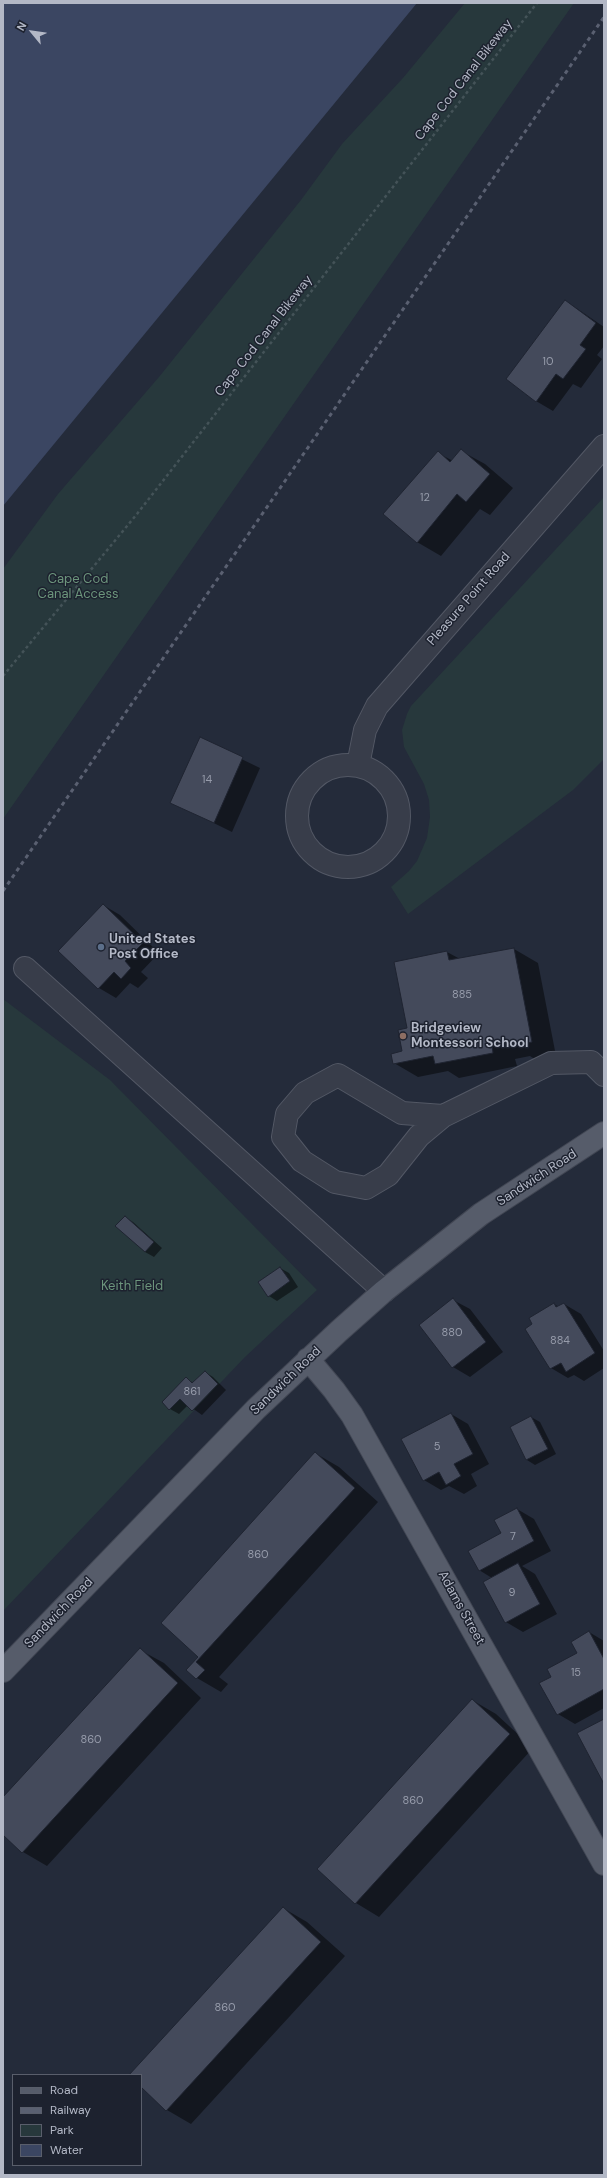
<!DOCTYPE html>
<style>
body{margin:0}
#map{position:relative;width:607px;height:2178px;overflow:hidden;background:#242b3a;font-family:"DM Sans",sans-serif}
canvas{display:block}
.frame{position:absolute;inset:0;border:4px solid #b3b8c6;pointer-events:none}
.legend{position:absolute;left:12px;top:2074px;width:130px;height:92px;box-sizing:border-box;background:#1d222f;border:1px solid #595e6b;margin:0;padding:5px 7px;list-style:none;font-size:12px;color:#b3b8c6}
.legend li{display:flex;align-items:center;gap:8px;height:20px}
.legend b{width:20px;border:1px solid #595e6b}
.north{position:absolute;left:12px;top:12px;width:40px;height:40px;-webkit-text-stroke:3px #1d222f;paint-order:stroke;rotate:299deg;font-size:11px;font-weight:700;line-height:16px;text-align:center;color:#b3b8c6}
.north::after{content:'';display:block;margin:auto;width:14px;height:18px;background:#b3b8c6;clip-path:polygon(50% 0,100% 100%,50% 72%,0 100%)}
</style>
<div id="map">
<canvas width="607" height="2178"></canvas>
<div class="frame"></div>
<ul class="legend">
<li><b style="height:5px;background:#565c6a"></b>Road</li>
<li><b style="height:5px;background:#5a6071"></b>Railway</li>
<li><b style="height:11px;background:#27383c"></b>Park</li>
<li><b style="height:11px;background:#3b4662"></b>Water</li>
</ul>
<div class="north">N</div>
</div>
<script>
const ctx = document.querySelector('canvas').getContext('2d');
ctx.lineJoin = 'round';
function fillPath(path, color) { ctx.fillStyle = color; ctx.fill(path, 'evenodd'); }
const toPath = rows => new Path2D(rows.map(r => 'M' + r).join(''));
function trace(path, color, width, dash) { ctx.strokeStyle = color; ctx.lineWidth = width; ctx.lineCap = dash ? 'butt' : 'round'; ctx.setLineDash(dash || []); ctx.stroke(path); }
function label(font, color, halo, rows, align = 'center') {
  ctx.font = font + ' "DM Sans",sans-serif'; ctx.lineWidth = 3; ctx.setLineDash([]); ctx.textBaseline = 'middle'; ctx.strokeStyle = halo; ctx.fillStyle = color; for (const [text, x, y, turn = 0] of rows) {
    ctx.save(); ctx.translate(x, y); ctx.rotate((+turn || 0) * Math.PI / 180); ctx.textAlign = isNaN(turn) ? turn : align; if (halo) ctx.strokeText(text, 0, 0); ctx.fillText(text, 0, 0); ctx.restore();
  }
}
const green = toPath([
 [465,3,574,3,3,819,3,569,58,494,159,377,301,200,342,144,403,78],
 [604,497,604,759,573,790,408,914,391,887,409,871,417,861,427,838,430,817,429,800,424,784,404,747,402,730,407,714,411,706],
 [3,999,110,1080,317,1290,245,1357,3,1611]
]);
const water = toPath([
 [3,3,417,3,3,506]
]);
const shadow = toPath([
 [566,301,604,327,604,346,597,355,602,359,581,388,573,384,553,411,536,401],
 [461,451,485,464,513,488,490,515,480,509,441,556,417,542,438,453,453,461],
 [200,739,260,768,232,832,171,802],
 [103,905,120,915,159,953,141,972,148,978,138,988,130,983,116,998,99,988],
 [514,949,538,963,556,1056,536,1060,530,1056,515,1059,517,1066,459,1078,448,1071,418,1077,394,1063,403,1052,408,1029,447,952,460,959],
 [125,1217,133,1222,162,1248,154,1257,145,1252],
 [280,1268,289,1273,298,1287,277,1301,269,1296],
 [453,1300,470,1309,503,1352,470,1377,453,1367],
 [554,1304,559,1307,564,1304,581,1314,604,1351,604,1368,584,1381,574,1375,568,1378,551,1368,526,1329,534,1325],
 [205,1372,213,1377,226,1390,202,1415,188,1405,179,1414,170,1409,186,1379,194,1383],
 [451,1414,468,1424,489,1464,471,1474,477,1486,464,1494,449,1486,441,1490,424,1480],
 [531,1417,540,1422,556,1454,535,1465,527,1460],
 [315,1453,339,1467,378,1502,219,1677,228,1684,221,1692,197,1678,188,1670,200,1657],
 [517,1509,534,1519,551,1551,522,1566,535,1574,557,1614,523,1632,506,1622,492,1578,479,1570],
 [589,1632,604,1641,604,1708,575,1724,558,1714,552,1677,579,1653],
 [140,1650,164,1663,201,1698,47,1866,23,1852,3,1834,3,1799],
 [472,1700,496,1714,533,1748,379,1917,356,1903],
 [283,1908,307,1922,345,1956,191,2124,167,2110,141,2086,141,2075,130,2075]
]);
const building = toPath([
 [565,300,596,323,580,345,586,349,563,379,556,374,536,402,506,379,565,300],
 [461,449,490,474,466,502,457,494,417,543,383,514,438,451,450,462,461,449],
 [200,737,243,757,214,823,170,803,200,737],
 [103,904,143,943,125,961,131,968,121,979,114,972,98,989,58,951,103,904],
 [514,948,532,1042,511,1046,510,1042,492,1045,493,1053,435,1064,433,1056,393,1064,391,1054,402,1051,398,1030,407,1028,394,962,447,951,449,960,514,948],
 [125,1216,154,1242,145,1252,115,1226,125,1216],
 [280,1267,290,1281,268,1297,258,1282,280,1267],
 [453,1298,486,1342,452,1368,419,1325,453,1298],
 [554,1303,556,1307,564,1303,595,1353,566,1372,561,1363,550,1369,525,1329,532,1324,529,1318,554,1303],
 [205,1371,218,1384,192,1411,180,1399,169,1410,162,1402,186,1377,192,1383,205,1371],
 [451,1413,473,1454,454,1464,461,1476,446,1485,439,1472,423,1481,401,1439,451,1413],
 [531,1416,548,1449,526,1460,510,1427,531,1416],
 [315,1452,355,1488,196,1662,205,1670,196,1679,186,1670,198,1657,161,1623,315,1452],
 [517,1508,534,1541,479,1571,468,1551,501,1533,494,1520,517,1508],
 [518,1563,540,1604,505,1623,483,1582,518,1563],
 [589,1631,604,1659,604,1689,557,1715,539,1683,551,1677,547,1669,577,1653,571,1642,589,1631],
 [140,1648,178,1683,22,1853,3,1835,3,1797,140,1648],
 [472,1699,510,1734,355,1904,317,1869,472,1699],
 [604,1719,604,1784,577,1733,604,1719],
 [283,1907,321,1942,166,2111,141,2087,141,2075,129,2075,283,1907]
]);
const path = toPath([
 [3,676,137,514,537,3]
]);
const minor = toPath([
 [358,765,365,730,377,706,604,446],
 '297 816a51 51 0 1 1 102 0a51 51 0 1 1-102 0Z',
 [25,968,384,1291],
 [443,1116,402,1113,338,1075,305,1093,287,1114,283,1137,302,1161,335,1182,366,1188,388,1175,419,1136,443,1116,551,1063,591,1062,604,1075]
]);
const major = toPath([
 [308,1359,334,1390,352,1415,604,1864],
 [3,1671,256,1409,339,1331,384,1291,481,1214,604,1133]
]);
const rail = toPath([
 [3,891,604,17]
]);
const markers = [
 [101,947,4,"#5c6f8a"],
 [403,1036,4,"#8d6e63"]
];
const numberNames = [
 ["10",548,362],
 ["12",425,498],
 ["14",207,780],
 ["885",462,995],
 ["880",452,1333],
 ["884",560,1341],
 ["861",192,1392],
 ["5",437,1447],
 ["7",513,1537],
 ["860",258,1555],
 ["9",512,1593],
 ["15",576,1673],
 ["860",91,1740],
 ["860",413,1801],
 ["860",225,2008]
];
const streetNames = [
 ["Cape Cod Canal Bikeway",464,80,-52],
 ["Cape Cod Canal Bikeway",264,336,-52],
 ["Pleasure Point Road",469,599,-49],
 ["Sandwich Road",537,1178,-33],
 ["Sandwich Road",286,1381,-44],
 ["Adams Street",461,1608,61],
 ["Sandwich Road",59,1613,-46]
];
const parkNames = [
 ["Cape Cod",78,580],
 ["Canal Access",78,595],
 ["Keith Field",132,1287]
];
const poiNames = [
 ["United States",109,940],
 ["Post Office",109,955],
 ["Bridgeview",411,1029],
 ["Montessori School",411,1044]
];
fillPath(green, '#27383c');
fillPath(water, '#3b4662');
fillPath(shadow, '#0007');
fillPath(building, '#444a5b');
trace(building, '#1f2431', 1);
trace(minor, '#535865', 24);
trace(major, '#414653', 24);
trace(path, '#445358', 2.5, [3, 3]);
trace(minor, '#383d4a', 22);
trace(major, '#565c6a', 22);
trace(rail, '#5a6071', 3, [4, 4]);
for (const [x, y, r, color] of markers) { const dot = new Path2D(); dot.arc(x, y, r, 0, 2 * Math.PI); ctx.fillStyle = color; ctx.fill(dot); trace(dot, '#1d222f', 1.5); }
label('11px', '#979cab', null, numberNames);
label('13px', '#b3b8c6', '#1d222f', streetNames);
label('13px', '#6c957c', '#1d222f', parkNames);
label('bold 13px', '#b3b8c6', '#1d222f', poiNames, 'left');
</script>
